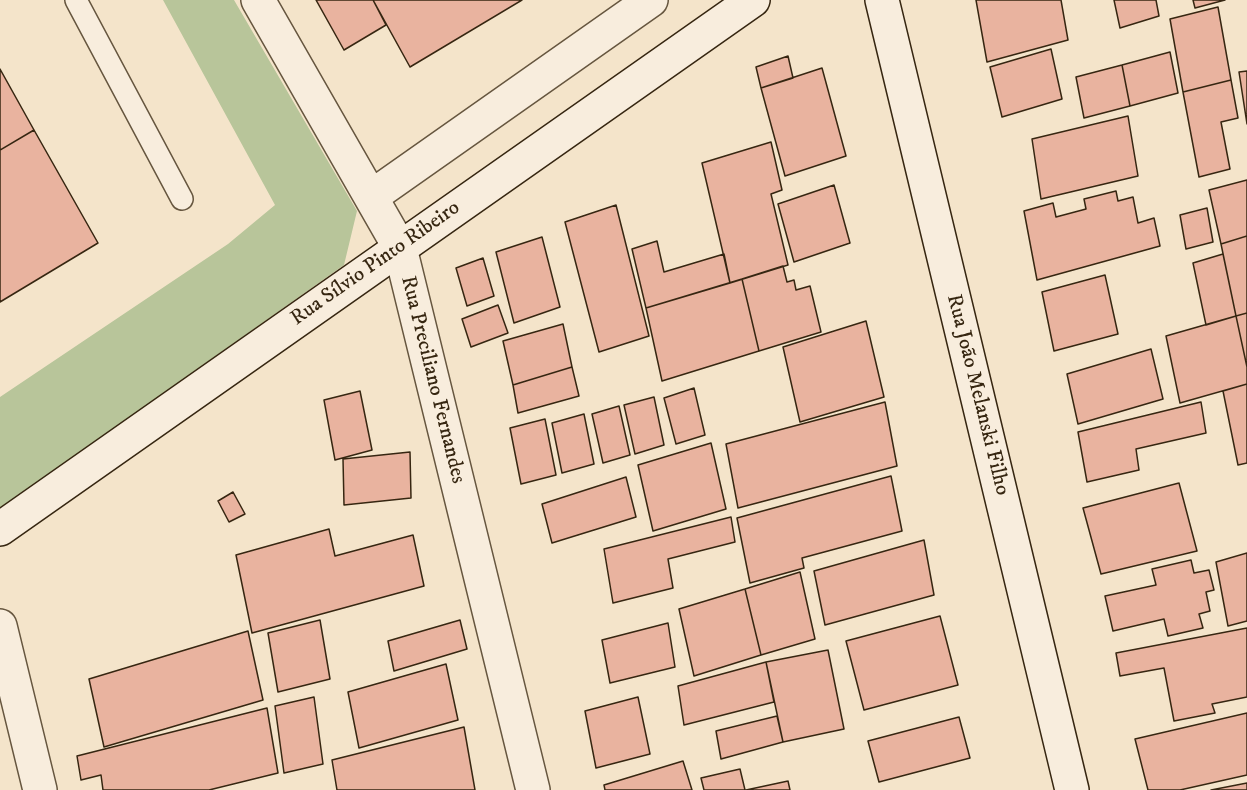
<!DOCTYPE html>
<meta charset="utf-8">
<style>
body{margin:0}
canvas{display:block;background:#f4e4ca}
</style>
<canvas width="1247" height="790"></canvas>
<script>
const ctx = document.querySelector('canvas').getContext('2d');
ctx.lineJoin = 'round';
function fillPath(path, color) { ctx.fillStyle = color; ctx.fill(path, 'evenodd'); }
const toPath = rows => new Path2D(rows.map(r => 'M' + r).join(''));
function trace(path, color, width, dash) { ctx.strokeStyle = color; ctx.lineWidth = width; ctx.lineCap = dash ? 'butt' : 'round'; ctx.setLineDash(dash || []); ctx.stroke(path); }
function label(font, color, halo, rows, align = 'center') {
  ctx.font = font + ' "IM FELL DW Pica",serif'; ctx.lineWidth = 4.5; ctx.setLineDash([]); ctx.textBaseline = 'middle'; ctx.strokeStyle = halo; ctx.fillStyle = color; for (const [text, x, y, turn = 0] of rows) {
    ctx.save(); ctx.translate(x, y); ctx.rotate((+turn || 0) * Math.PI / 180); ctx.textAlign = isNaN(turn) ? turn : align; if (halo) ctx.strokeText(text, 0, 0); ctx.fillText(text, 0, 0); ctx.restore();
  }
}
const green = toPath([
 [163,0,234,0,357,211,344,265,0,509,0,397,228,244,275,205]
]);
const building = toPath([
 [316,0,373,0,386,25,344,50,316,0],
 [373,0,522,0,410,67,373,0],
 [976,0,1061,0,1068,40,987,62,976,0],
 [1114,0,1156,0,1159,16,1120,28,1114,0],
 [1193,0,1225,0,1195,8,1193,0],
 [1218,7,1231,80,1183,92,1170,19,1218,7],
 [1051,49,1062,99,1002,117,990,67,1051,49],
 [1170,52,1178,93,1130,106,1122,65,1170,52],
 [788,56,793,78,761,88,756,67,788,56],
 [1122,65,1130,106,1084,118,1076,77,1122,65],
 [822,68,846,156,785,176,761,88,822,68],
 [0,69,34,130,0,150,0,69],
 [1247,71,1247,124,1239,72,1247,71],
 [1231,80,1238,118,1221,122,1230,169,1199,177,1183,92,1231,80],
 [1128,116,1138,176,1041,199,1032,139,1128,116],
 [34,130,98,243,0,302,0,150,34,130],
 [771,142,782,190,771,194,788,265,730,283,702,163,771,142],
 [1247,180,1247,236,1221,244,1209,190,1247,180],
 [834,185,850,243,794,262,778,204,834,185],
 [1116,191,1118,201,1133,197,1138,223,1154,218,1160,246,1037,280,1024,211,1053,203,1056,217,1086,209,1084,199,1116,191],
 [616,205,649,336,599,352,565,222,616,205],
 [1207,208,1213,242,1186,249,1180,215,1207,208],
 [1247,236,1247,313,1236,316,1221,244,1247,236],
 [542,237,560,307,514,323,496,252,542,237],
 [657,241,664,272,724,254,730,283,646,308,632,249,657,241],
 [1223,254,1236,316,1206,325,1193,263,1223,254],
 [483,258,494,296,467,306,456,268,483,258],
 [783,266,787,282,794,280,796,290,810,286,821,332,759,351,742,279,783,266],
 [1105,275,1118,334,1054,351,1042,292,1105,275],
 [742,279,759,351,662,381,646,308,742,279],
 [498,305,508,333,471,347,462,319,498,305],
 [1247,313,1247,367,1236,316,1247,313],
 [1236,316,1247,367,1247,384,1180,403,1166,336,1236,316],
 [866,321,884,397,800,422,783,347,866,321],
 [563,324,572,367,513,385,503,341,563,324],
 [1151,349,1163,399,1078,424,1067,374,1151,349],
 [572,367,579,396,518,413,513,385,572,367],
 [1247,384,1247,463,1238,465,1223,391,1247,384],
 [694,388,705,435,676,444,664,398,694,388],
 [360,391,372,450,335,460,324,400,360,391],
 [654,397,664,445,635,454,624,405,654,397],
 [885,402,897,466,738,508,726,444,885,402],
 [1201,402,1206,433,1136,449,1139,470,1087,482,1078,432,1201,402],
 [619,406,630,455,603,463,592,414,619,406],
 [584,414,594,464,562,473,552,423,584,414],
 [545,419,556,475,521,484,510,428,545,419],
 [711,443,726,509,653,531,638,465,711,443],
 [410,452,411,498,344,505,343,459,410,452],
 [891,476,902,531,802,558,804,568,750,583,737,518,891,476],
 [626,477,636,517,552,543,542,504,626,477],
 [1179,483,1197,551,1101,574,1083,508,1179,483],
 [233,492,245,514,229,522,218,501,233,492],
 [731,517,735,542,668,559,673,588,613,603,604,549,731,517],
 [329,529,335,556,413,535,424,586,252,633,236,555,329,529],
 [924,540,934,595,825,625,814,571,924,540],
 [1247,553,1247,621,1228,626,1216,562,1247,553],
 [1191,560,1194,573,1209,570,1214,590,1206,592,1210,611,1199,614,1203,628,1168,636,1164,619,1113,631,1105,596,1156,585,1152,569,1191,560],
 [800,572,815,639,761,655,745,589,800,572],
 [745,589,761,655,694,676,679,609,745,589],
 [940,616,958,685,864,710,846,641,940,616],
 [320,620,330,679,278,692,268,633,320,620],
 [460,620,467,649,394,671,388,641,460,620],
 [668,623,675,667,610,683,602,640,668,623],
 [1247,628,1247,697,1212,704,1215,713,1174,721,1164,668,1120,676,1116,653,1247,628],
 [248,631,263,700,104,747,89,679,248,631],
 [828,650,844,729,783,742,766,662,828,650],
 [766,662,774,702,684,725,678,686,766,662],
 [446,664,458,720,359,748,348,692,446,664],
 [314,697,323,764,284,773,275,706,314,697],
 [638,697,650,754,596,768,585,711,638,697],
 [267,708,278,773,209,790,103,790,101,775,81,780,77,756,267,708],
 [1247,713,1247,775,1180,790,1148,790,1135,739,1247,713],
 [777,716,783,742,721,759,716,731,777,716],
 [959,717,970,758,879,782,868,741,959,717],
 [464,727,475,790,337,790,332,760,464,727],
 [683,761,692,790,605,790,604,785,683,761],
 [740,769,745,790,704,790,701,778,740,769],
 [788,781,790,790,746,790,788,781],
 [1247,783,1247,790,1211,790,1247,783]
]);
const lane = toPath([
 [76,0,182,199]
]);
const street = toPath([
 [258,0,400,248,533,790],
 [371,197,651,0],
 [0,626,40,790]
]);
const secondary = toPath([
 [882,0,1072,790],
 [0,529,753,0]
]);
const streetNames = [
 ["Rua Sílvio Pinto Ribeiro",376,264,-35],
 ["Rua Preciliano Fernandes",432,380,76],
 ["Rua João Melanski Filho",977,395,76]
];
fillPath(green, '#b8c59a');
fillPath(building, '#e9b39f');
trace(building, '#362611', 1.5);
trace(lane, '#66563f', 24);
trace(street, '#66563f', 36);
trace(secondary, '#362611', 36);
trace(lane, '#f8eddd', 21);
trace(street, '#f8eddd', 33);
trace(secondary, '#f8eddd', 33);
label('21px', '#362611', '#f8eddd', streetNames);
</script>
